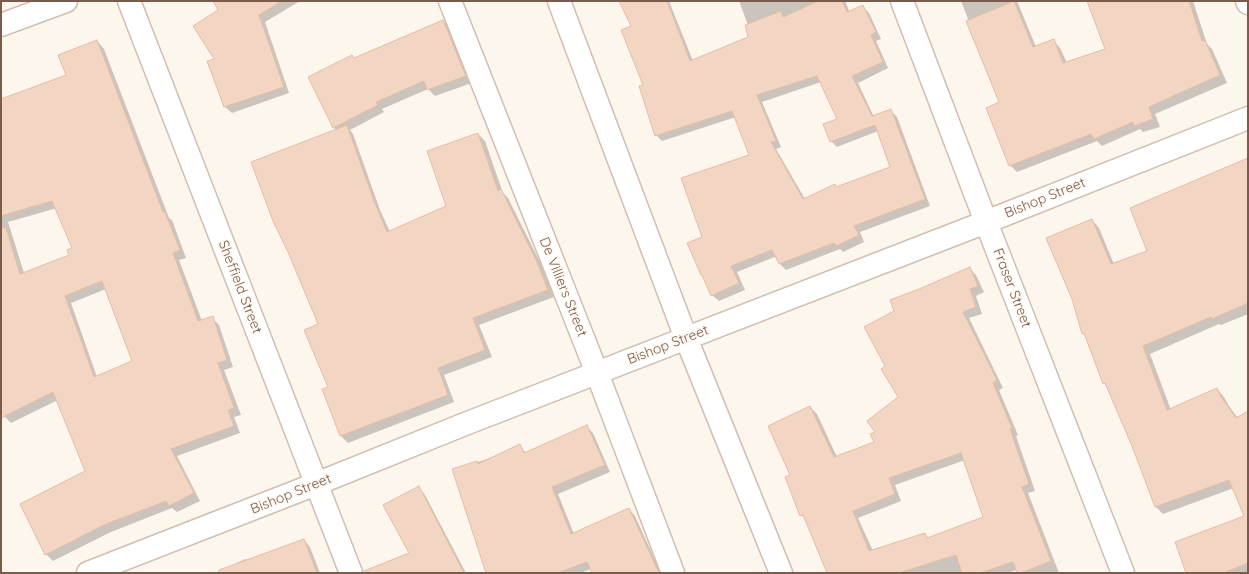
<!DOCTYPE html>
<style>
body{margin:0}
#map{position:relative;width:1249px;height:574px;overflow:hidden;background:#fdf6ec;font-family:Quicksand,sans-serif}
canvas{display:block}
.frame{position:absolute;inset:0;border:2px solid #7a5c4d;pointer-events:none}
</style>
<div id="map">
<canvas width="1249" height="574"></canvas>
<div class="frame"></div>
</div>
<script>
const ctx = document.querySelector('canvas').getContext('2d');
ctx.lineJoin = 'round';
function fillPath(path, color) { ctx.fillStyle = color; ctx.fill(path, 'evenodd'); }
const toPath = rows => new Path2D(rows.map(r => 'M' + r).join(''));
function trace(path, color, width, dash) { ctx.strokeStyle = color; ctx.lineWidth = width; ctx.lineCap = dash ? 'butt' : 'round'; ctx.setLineDash(dash || []); ctx.stroke(path); }
function label(font, color, halo, rows, align = 'center') {
  ctx.font = font + ' Quicksand,sans-serif'; ctx.lineWidth = 4; ctx.setLineDash([]); ctx.textBaseline = 'middle'; ctx.strokeStyle = halo; ctx.fillStyle = color; for (const [text, x, y, turn = 0] of rows) {
    ctx.save(); ctx.translate(x, y); ctx.rotate((+turn || 0) * Math.PI / 180); ctx.textAlign = isNaN(turn) ? turn : align; if (halo) ctx.strokeText(text, 0, 0); ctx.fillText(text, 0, 0); ctx.restore();
  }
}
const shadow = toPath([
 [224,1,300,1,265,22,289,93,232,113,225,107,209,62,216,60,220,11],
 [620,1,669,1,693,61,750,38,748,25,739,1,845,1,850,13,862,6,869,13,881,39,876,41,888,68,858,83,874,117,891,111,897,117,930,206,860,232,864,242,843,252,840,249,786,270,780,264,777,256,737,272,745,290,719,301,712,295,751,155,736,117,662,141,656,135,632,26],
 [821,82,839,119,831,141,837,147,878,131,891,168,805,199,776,149,781,147,762,102],
 [961,1,1017,1,1036,47,1053,40,1060,48,1067,63,1107,49,1088,1,1193,1,1207,44,1212,49,1227,83,1155,114,1160,127,1143,132,1140,129,1102,146,1097,141,1017,172,1010,165,1001,103],
 [443,21,450,28,472,83,435,96,428,89,382,109,384,112,350,130,353,134,380,210,390,232,448,207,478,134,485,141,503,193,508,198,543,268,554,297,479,325,492,357,444,375,454,402,348,443,341,436,324,390,330,388,319,325,337,130,334,128,310,78],
 [97,41,104,49,169,218,172,220,186,258,179,260,202,321,212,318,219,325,233,367,224,370,241,415,234,417,240,433,177,456,200,501,177,512,172,508,111,532,53,561,46,554,87,472,58,400,11,423,4,416,1,411,1,101,67,76],
 [57,208,74,249,70,256,24,273,8,222],
 [106,289,133,362,97,377,71,303],
 [1248,159,1248,314,1221,325,1219,324,1150,354,1171,410,1217,389,1224,397,1229,406,1248,432,1248,573,1188,573,1246,517,1234,488,1163,514,1156,507,1134,446,1108,387,1104,383,1087,336,1083,333,1092,220,1099,228,1114,264,1149,251],
 [969,268,976,275,984,292,976,296,982,314,969,318,1003,388,999,390,1018,435,1016,436,1035,491,1028,493,1059,573,1017,573,1016,570,1008,573,829,573,807,520,802,515,792,475,810,407,817,414,837,457,876,442,876,433,899,398,886,367],
 [965,460,985,518,929,538,925,535,873,551,858,518,901,501,895,485],
 [587,427,593,433,610,472,558,494,574,534,629,509,635,516,661,573,593,573,591,569,580,573,487,573,454,470,496,456,519,445,526,453],
 [419,488,425,495,466,573,402,573,411,554],
 [304,540,310,547,320,573,216,573,245,559,247,561]
]);
const building = toPath([
 [213,1,282,1,259,15,284,87,224,107,207,61,214,59,193,26,218,10,213,1],
 [619,1,667,1,690,61,748,37,745,25,781,11,783,17,818,1,842,1,847,12,863,5,876,32,871,35,883,62,852,76,872,116,891,109,925,199,854,226,859,235,836,246,834,243,779,264,772,250,731,266,739,283,711,296,702,275,701,275,687,243,702,237,681,178,749,155,732,111,655,136,639,86,643,85,621,30,631,26,619,1],
 [817,76,837,119,823,124,830,142,875,125,890,167,836,187,835,184,803,199,771,142,776,141,757,95,817,76],
 [1014,1,1033,47,1054,39,1063,63,1105,49,1087,1,1189,1,1202,41,1205,40,1220,75,1149,107,1153,119,1134,126,1133,122,1094,139,1091,134,1009,166,986,108,999,102,966,21,1014,1],
 [443,20,466,76,427,90,424,81,376,102,378,105,333,128,308,77,352,55,354,58,443,20],
 [97,40,163,212,165,212,180,250,173,253,198,321,213,316,227,360,218,363,234,408,228,410,234,426,171,449,194,493,169,506,166,501,104,525,45,555,20,504,85,471,53,392,1,418,1,228,6,228,20,274,69,255,67,250,72,248,52,201,1,216,1,99,66,75,58,55,97,40],
 [102,281,132,361,94,377,65,296,102,281],
 [347,125,374,201,387,232,446,206,427,151,478,133,498,191,501,189,536,260,548,290,473,318,485,350,438,368,448,395,340,436,322,389,328,387,304,330,318,324,288,252,273,221,251,162,347,125],
 [1248,158,1248,303,1212,319,1211,317,1143,346,1167,410,1217,388,1221,397,1236,418,1248,411,1248,563,1223,573,1186,573,1175,542,1244,516,1229,480,1155,507,1132,446,1105,383,1103,384,1084,333,1082,334,1072,299,1046,238,1092,219,1111,264,1147,251,1130,208,1248,158],
 [970,267,978,286,970,289,976,307,963,312,997,380,993,383,1012,428,1010,429,1029,484,1022,487,1051,561,1021,573,1017,573,1013,562,980,573,962,573,956,555,899,573,827,573,803,515,800,516,785,477,790,475,768,426,810,406,834,457,874,442,870,434,875,432,867,421,898,397,881,369,885,366,864,327,894,311,890,300,919,289,970,267],
 [961,453,983,517,927,538,925,533,869,551,853,511,895,494,889,478,961,453],
 [587,425,605,465,552,487,571,534,629,508,659,573,592,573,587,562,558,573,486,573,452,469,477,461,478,464,520,444,524,453,587,425],
 [419,486,464,573,364,573,364,571,409,553,383,505,419,486],
 [304,539,317,573,219,573,219,570,304,539]
]);
const street = toPath([
 [129,1,351,573],
 [450,1,597,373,673,573],
 [559,1,686,338,781,573],
 [902,1,986,222,1123,573],
 [1247,1,1248,3],
 [1,25,66,1],
 [88,573,316,484,465,424,986,222,1248,118]
]);
const streetNames = [
 ["Bishop Street",1045,198,-22],
 ["Sheffield Street",240,287,69],
 ["De Villiers Street",563,287,68],
 ["Fraser Street",1012,288,69],
 ["Bishop Street",668,345,-21],
 ["Bishop Street",291,494,-22]
];
fillPath(shadow, '#0003');
fillPath(building, '#f3d5c3');
trace(building, '#e6bba3', 1);
trace(street, '#d1beb0', 25);
trace(street, '#fff', 22);
label('14px', '#7a5c4d', '#fffaf3', streetNames);
</script>
